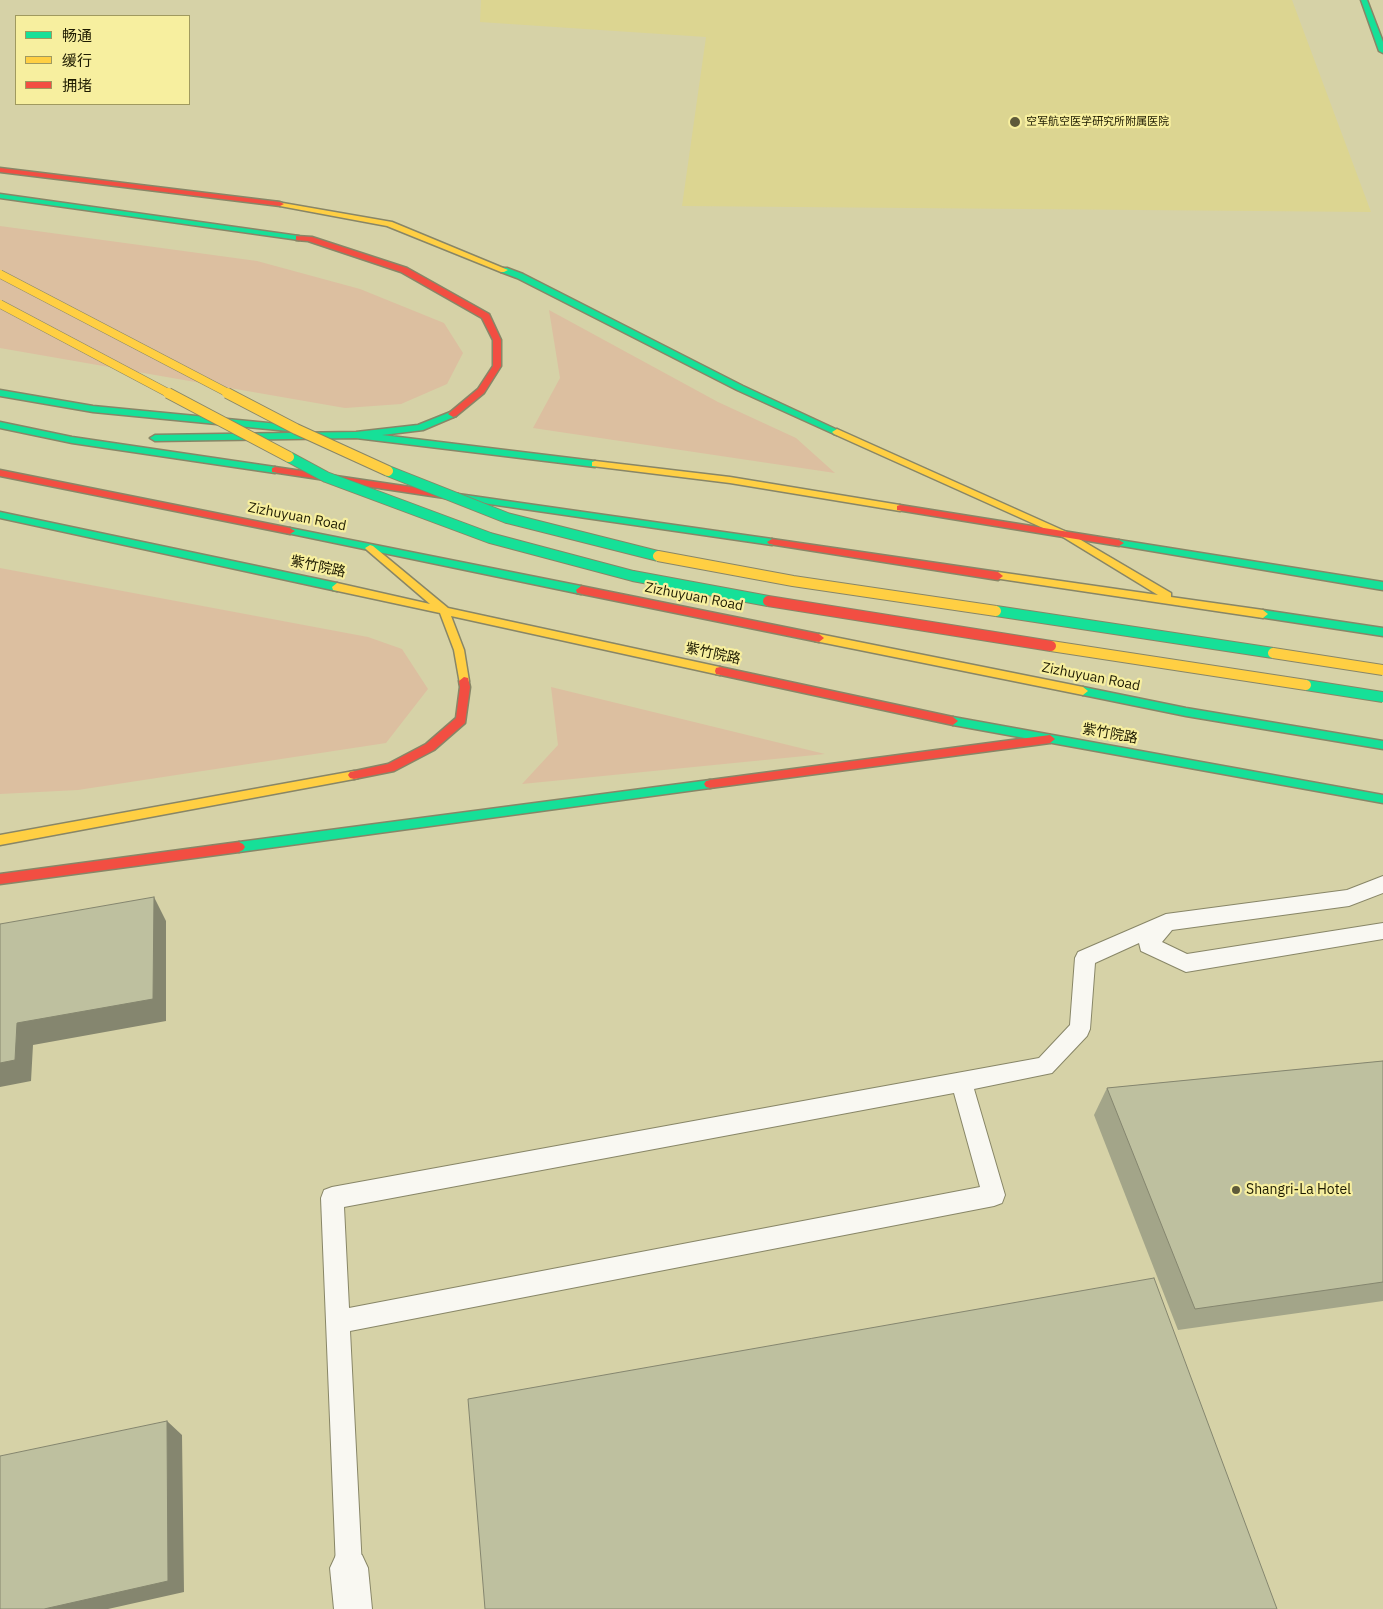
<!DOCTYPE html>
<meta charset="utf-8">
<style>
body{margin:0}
#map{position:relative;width:1383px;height:1609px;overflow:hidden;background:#d6d2a7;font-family:"IBM Plex Sans","Noto Sans SC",sans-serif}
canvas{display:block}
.legend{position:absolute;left:15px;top:15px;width:175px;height:90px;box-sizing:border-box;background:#f7ef9f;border:1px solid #a09a5f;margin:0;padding:6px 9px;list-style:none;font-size:15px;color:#1d1a00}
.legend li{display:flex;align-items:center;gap:10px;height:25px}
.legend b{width:25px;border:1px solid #a09a5f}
</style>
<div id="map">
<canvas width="1383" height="1609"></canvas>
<ul class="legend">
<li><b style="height:6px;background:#16e098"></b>畅通</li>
<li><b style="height:6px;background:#ffcf43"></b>缓行</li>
<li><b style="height:6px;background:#f24e42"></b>拥堵</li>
</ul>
</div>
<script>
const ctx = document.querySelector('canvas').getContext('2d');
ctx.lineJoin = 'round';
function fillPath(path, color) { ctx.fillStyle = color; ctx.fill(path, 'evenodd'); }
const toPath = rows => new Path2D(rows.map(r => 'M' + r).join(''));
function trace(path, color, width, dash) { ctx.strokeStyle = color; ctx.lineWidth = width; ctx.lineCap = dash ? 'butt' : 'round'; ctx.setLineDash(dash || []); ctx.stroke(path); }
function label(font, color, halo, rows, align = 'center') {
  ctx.font = font + ' "IBM Plex Sans","Noto Sans SC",sans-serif'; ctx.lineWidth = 4.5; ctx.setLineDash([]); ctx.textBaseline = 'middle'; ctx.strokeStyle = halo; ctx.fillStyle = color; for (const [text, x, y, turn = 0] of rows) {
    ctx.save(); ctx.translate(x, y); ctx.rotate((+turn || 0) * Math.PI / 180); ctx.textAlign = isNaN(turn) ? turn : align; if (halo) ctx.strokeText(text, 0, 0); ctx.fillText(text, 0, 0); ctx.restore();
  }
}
const built = toPath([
 [481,0,1292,0,1371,212,682,206,706,37,480,22]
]);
const green = toPath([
 [0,226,257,261,360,289,444,323,463,353,447,384,401,404,345,408,0,348],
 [549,310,718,402,796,438,835,473,533,428,560,378],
 [0,568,368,637,402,649,428,689,386,743,78,790,0,794],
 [551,687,825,754,522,784,558,745]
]);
const lane = toPath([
 [1383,876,1383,893,1349,906,1172,930,1162,942,1187,954,1383,923,1383,939,1186,972,1141,951,1139,943,1095,963,1090,1029,1087,1036,1052,1073,974,1089,1005,1195,1002,1203,994,1206,350,1331,362,1568,358,1577,349,1581,340,1577,336,1568,321,1198,324,1190,332,1187,1039,1058,1070,1025,1075,958,1078,952,1166,914,1347,890,1383,876],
 [954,1093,980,1187,349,1308,344,1207,954,1093]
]);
const street = toPath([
 [349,1549,362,1555,368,1568,372,1609,334,1609,330,1568,336,1555,349,1549]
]);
const fast = toPath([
 [1361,0,1367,0,1383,42,1383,53,1379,51,1361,0],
 [0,194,299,236,303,238,299,240,0,198,0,194],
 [501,268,507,268,523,274,743,386,842,432,837,435,834,434,737,390,517,278,501,272,501,268],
 [0,390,93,406,299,426,304,429,299,432,93,412,0,396,0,390],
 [453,411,456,412,456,416,423,430,382,435,595,461,600,464,595,467,356,438,155,441,150,438,155,435,356,432,418,425,453,411],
 [0,422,72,437,275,467,280,470,275,473,72,443,0,428,0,422],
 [458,494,772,539,777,542,772,545,455,499,455,495,458,494],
 [0,512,337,583,342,587,337,591,0,518,0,512],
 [290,528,581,586,586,590,581,594,287,533,285,531,287,529,290,528],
 [1119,540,1383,582,1383,590,1116,545,1114,543,1116,541,1119,540],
 [1263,610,1383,628,1383,636,1259,617,1258,614,1263,610],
 [1083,687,1186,708,1383,741,1383,749,1186,716,1083,695,1078,691,1083,687],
 [953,717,1383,795,1383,803,953,725,948,721,953,717],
 [710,780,714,781,716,784,714,787,710,788,239,852,235,850,233,847,235,844,239,842,710,780]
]);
const slow = toPath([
 [277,202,392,222,508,270,504,272,501,272,387,226,280,206,276,204,277,202],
 [837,429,1069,533,1171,593,1171,597,1263,610,1268,614,1263,618,994,578,993,576,998,572,1158,595,1063,537,834,434,832,432,837,429],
 [595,461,730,477,900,505,905,508,900,511,730,483,592,466,592,462,595,461],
 [370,545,373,546,448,608,720,667,725,671,720,675,451,616,464,650,469,681,468,684,460,684,454,650,440,613,333,590,332,587,337,583,430,604,367,550,365,548,370,545],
 [819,634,1083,687,1088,691,1083,695,815,641,814,638,819,634],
 [354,771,358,772,360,775,358,778,354,779,0,845,0,835,354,771]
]);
const jam = toPath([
 [0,168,280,202,284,204,280,206,0,172,0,168],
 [296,236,312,237,407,268,489,314,501,340,501,366,484,393,456,416,453,417,448,414,478,389,493,366,493,340,482,318,401,272,308,241,296,240,296,236],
 [275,467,458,494,463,497,458,500,272,472,272,468,275,467],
 [0,470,290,528,295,531,290,534,0,476,0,470],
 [900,505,1119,540,1124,543,1119,546,897,510,897,506,900,505],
 [772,539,998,572,1003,576,998,580,769,544,767,542,772,539],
 [581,586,819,634,824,638,819,642,577,593,576,590,581,586],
 [720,667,953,717,958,721,953,725,716,674,715,671,716,668,720,667],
 [464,677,468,678,470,687,465,723,434,750,394,771,354,779,350,778,348,775,350,772,388,764,426,744,456,718,460,687,459,681,464,677],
 [1050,735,1055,739,1050,743,710,788,706,787,704,784,706,781,710,780,1050,735],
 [239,842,243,844,245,847,243,850,239,852,0,884,0,874,239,842]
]);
const fastBridge = toPath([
 [289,457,326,477,490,538,633,576,768,601],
 [388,471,507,518,658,556],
 [996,611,1273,653],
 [1306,685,1383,697]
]);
const slowBridgeFar1 = toPath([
 [0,274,230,394],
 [0,304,170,394]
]);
const slowBridge = toPath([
 [168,393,289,457],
 [227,393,296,429,388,471],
 [658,556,793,581,996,611],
 [1051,646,1306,685],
 [1273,653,1383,670]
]);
const jamBridge = toPath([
 [768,601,1051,646]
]);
const wall = toPath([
 [1383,1061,1383,1301,1178,1330,1094,1115,1107,1088]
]);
const shadedWall = toPath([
 [154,897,166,921,166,1021,33,1045,31,1081,0,1087,0,1063,17,1023],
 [167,1421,182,1435,184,1592,108,1609,44,1609]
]);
const building = toPath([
 [154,897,153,999,17,1023,15,1060,0,1063,0,924,154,897],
 [1383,1061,1383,1282,1195,1309,1107,1088,1383,1061],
 [1154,1278,1277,1609,485,1609,468,1399,1154,1278],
 [167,1421,168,1581,44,1609,0,1609,0,1456,167,1421]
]);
const markers = [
 [1015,122,6,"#5e5a3a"],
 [1236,1190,5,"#5e5a3a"]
];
const farPoinames = [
 ["空军航空医学研究所附属医院",1026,122]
];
const streetNames = [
 ["Zizhuyuan Road",297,517,11],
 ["紫竹院路",318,567,12],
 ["Zizhuyuan Road",694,597,11],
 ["紫竹院路",713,654,12],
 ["Zizhuyuan Road",1091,677,11],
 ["紫竹院路",1110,734,10]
];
const poiNames = [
 ["Shangri-La Hotel",1246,1190]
];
fillPath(built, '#dcd591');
fillPath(green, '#dcbfa0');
trace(lane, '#888667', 2);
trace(street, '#888667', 2);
trace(fast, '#888667', 3);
trace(slow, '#888667', 3);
trace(jam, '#888667', 3);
fillPath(lane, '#f9f8f2');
fillPath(street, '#f9f8f2');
fillPath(fast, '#16e098');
fillPath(slow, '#ffcf43');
fillPath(jam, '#f24e42');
trace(fastBridge, '#888667', 12, []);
trace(slowBridgeFar1, '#888667', 9, []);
trace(slowBridge, '#888667', 12, []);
trace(jamBridge, '#888667', 12, []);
trace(fastBridge, '#16e098', 10);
trace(slowBridgeFar1, '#ffcf43', 8);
trace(slowBridge, '#ffcf43', 10);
trace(jamBridge, '#f24e42', 10);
fillPath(wall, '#a3a589');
fillPath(shadedWall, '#85866f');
fillPath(building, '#bec09f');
trace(building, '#85866f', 1);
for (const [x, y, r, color] of markers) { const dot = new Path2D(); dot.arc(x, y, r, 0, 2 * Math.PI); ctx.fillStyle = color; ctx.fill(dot); trace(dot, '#f7ef9f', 2); }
label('11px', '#1d1a00', '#f7ef9f', farPoinames, 'left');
label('14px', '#1d1a00', '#f7ef9f', streetNames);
label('14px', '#1d1a00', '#f7ef9f', poiNames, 'left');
</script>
